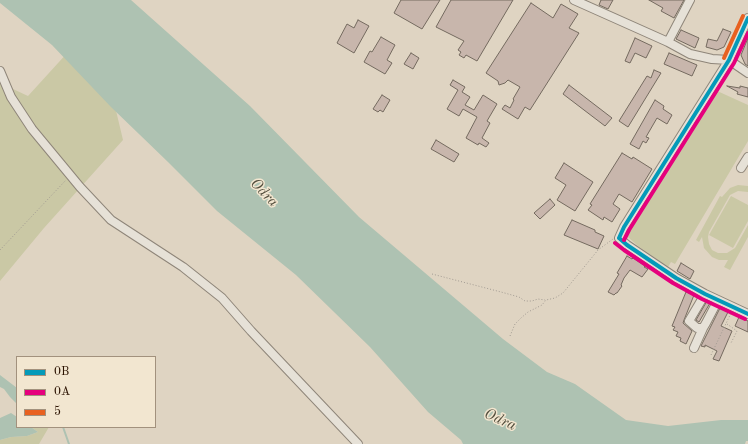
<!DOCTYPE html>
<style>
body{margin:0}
#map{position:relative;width:748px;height:444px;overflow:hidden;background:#dfd4c2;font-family:"Old Standard TT",serif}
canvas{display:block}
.legend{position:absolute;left:16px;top:356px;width:140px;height:72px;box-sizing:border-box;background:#f2e6d0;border:1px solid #a2917d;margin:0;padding:5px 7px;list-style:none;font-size:12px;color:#2b1200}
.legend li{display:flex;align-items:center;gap:8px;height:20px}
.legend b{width:20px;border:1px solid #a2917d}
</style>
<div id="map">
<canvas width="748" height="444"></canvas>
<ul class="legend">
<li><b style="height:5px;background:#049ab9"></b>0B</li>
<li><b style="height:5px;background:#e5007d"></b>0A</li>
<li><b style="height:5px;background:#e86120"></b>5</li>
</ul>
</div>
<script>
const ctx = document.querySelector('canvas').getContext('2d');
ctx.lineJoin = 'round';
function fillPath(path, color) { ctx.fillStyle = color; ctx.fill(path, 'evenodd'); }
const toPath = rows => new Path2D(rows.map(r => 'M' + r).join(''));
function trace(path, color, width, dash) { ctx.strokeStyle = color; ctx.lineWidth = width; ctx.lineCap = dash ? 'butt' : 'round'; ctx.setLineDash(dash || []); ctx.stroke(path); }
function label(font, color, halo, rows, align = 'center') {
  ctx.font = font + ' "Old Standard TT",serif'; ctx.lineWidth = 3; ctx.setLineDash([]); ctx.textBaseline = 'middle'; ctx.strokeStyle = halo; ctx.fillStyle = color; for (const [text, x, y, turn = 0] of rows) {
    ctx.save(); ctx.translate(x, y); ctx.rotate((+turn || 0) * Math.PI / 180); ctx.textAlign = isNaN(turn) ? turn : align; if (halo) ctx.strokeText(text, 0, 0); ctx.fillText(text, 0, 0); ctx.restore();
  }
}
const green = toPath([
 [69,51,113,98,123,140,44,228,0,281,0,83,28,96],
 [715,90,748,105,748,141,675,264,671,262,668,267,638,246,629,238,627,236,627,229],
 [738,185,748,186,748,192,738,191,730,195,709,232,708,237,709,244,712,250,718,253,727,253,735,248,748,225,748,237,730,270,724,267,728,260,719,260,712,257,704,248,702,237,699,242,696,240,720,196,722,197,730,188],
 [731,196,748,205,748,221,733,248,709,235],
 [31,427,49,427,39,444,0,444,0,440,11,437,27,436,38,432]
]);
const water = toPath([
 [0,0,131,0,250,106,359,217,503,339,547,372,575,384,626,420,668,426,721,420,748,420,748,441,746,441,745,444,463,444,461,440,428,412,370,347,296,275,217,211,168,162,111,107,52,45,0,3],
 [0,375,17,388,17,404,10,397,4,389,0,387],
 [11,413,17,417,17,427,31,427,38,432,27,436,11,437,0,440,0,418]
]);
const stream = toPath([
 [63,427,69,444]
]);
const building = toPath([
 [401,0,440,0,422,29,394,13,401,0],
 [451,0,513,0,477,61,466,55,464,58,459,55,461,52,458,50,464,41,436,27,451,0],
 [601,0,613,0,608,9,599,5,601,0],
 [649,0,684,0,674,18,661,11,663,8,649,0],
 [531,3,553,18,561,4,578,14,569,28,579,33,530,110,525,107,518,119,502,109,505,105,510,108,514,100,513,99,520,87,508,80,505,83,499,85,498,81,486,73,531,3],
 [358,20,369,26,354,53,337,43,347,24,354,28,358,20],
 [723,29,731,32,724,47,717,50,706,47,708,39,717,41,723,29],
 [681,30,699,38,695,48,676,39,681,30],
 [381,37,395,45,387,60,392,63,385,74,364,62,370,51,372,52,381,37],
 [635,38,652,46,646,58,635,53,630,63,625,61,635,38],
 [748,38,748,66,745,64,741,55,748,38],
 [411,53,419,58,413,69,404,64,411,53],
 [669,53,697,65,692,76,664,64,669,53],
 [654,70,661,73,628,127,619,121,647,76,651,78,654,70],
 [453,80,465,87,462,92,470,97,465,105,474,110,483,95,497,104,487,121,490,123,482,138,489,143,486,147,479,143,478,145,466,138,477,117,463,109,459,116,447,109,458,90,450,85,453,80],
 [569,85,612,118,605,126,563,94,569,85],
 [727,86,740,88,740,86,748,88,748,97,737,94,738,92,727,86],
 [382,95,390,100,383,112,380,110,378,112,373,109,382,95],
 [655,100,664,106,663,109,672,115,667,124,657,118,646,137,649,138,646,143,643,141,639,149,630,144,655,100],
 [436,140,459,154,454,162,431,149,436,140],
 [622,153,632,159,633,157,652,169,632,202,619,194,613,204,620,209,612,222,604,217,603,220,588,210,592,205,590,204,622,153],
 [564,163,593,182,575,211,557,200,566,185,555,178,564,163],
 [550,199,555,205,540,219,534,213,550,199],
 [572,220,595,230,595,232,604,236,598,249,564,235,572,220],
 [627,256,632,259,633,258,645,266,644,267,648,269,642,277,630,270,624,278,621,285,622,286,617,293,616,293,614,295,608,292,619,274,617,273,627,256],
 [681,263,694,271,690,279,677,271,681,263],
 [686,292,694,295,684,320,683,323,692,331,686,344,680,341,681,338,676,336,678,332,673,330,675,327,672,326,686,292],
 [707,301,710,303,699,322,696,320,707,301],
 [720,308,728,312,721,326,732,331,719,361,713,359,717,351,705,345,705,347,701,346,720,308],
 [739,317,748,321,748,332,735,326,739,317]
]);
const path = toPath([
 [0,250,66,180],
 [432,274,501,292,519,297,525,301,532,301,538,299,545,300],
 [727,324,737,331,731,343],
 [510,336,515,324,521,318,528,312,542,305,546,300,555,298,563,293,598,250,613,239],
 [711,355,731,313]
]);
const minor = toPath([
 [574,0,668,42,690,54,712,59,729,60],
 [748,18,729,60,624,227,619,238,627,245,676,278,705,294,748,314],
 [668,42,690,0],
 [729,60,748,73],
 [0,71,11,97,32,129,80,187,111,220,183,267,222,298,251,331,358,444],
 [741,168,748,157],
 [705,294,689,321,697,328,703,328,706,323,718,300],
 [694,348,703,328]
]);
const bus1 = toPath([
 [619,238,624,227,729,60,748,18],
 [619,238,627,245,676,278,705,294,748,314]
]);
const bus2 = toPath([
 [624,240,629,230,734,63,748,33],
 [615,243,624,250,673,283,702,299,745,319]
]);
const bus3 = toPath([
 [724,58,743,16]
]);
const waterNames = [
 ["Odra",264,193,46],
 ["Odra",500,420,24]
];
fillPath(green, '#cac8a5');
fillPath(water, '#aec2b2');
trace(stream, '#aec2b2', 2);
fillPath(building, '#c8b6ac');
trace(building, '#746a5f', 1);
trace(minor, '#8e8579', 10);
trace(path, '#a19a92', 1, [1, 2]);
trace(minor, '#e6e1d7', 8);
trace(bus1, '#049ab9', 4);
trace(bus2, '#e5007d', 4);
trace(bus3, '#e86120', 4);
label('italic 15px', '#524d3c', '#f2e6d0', waterNames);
</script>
